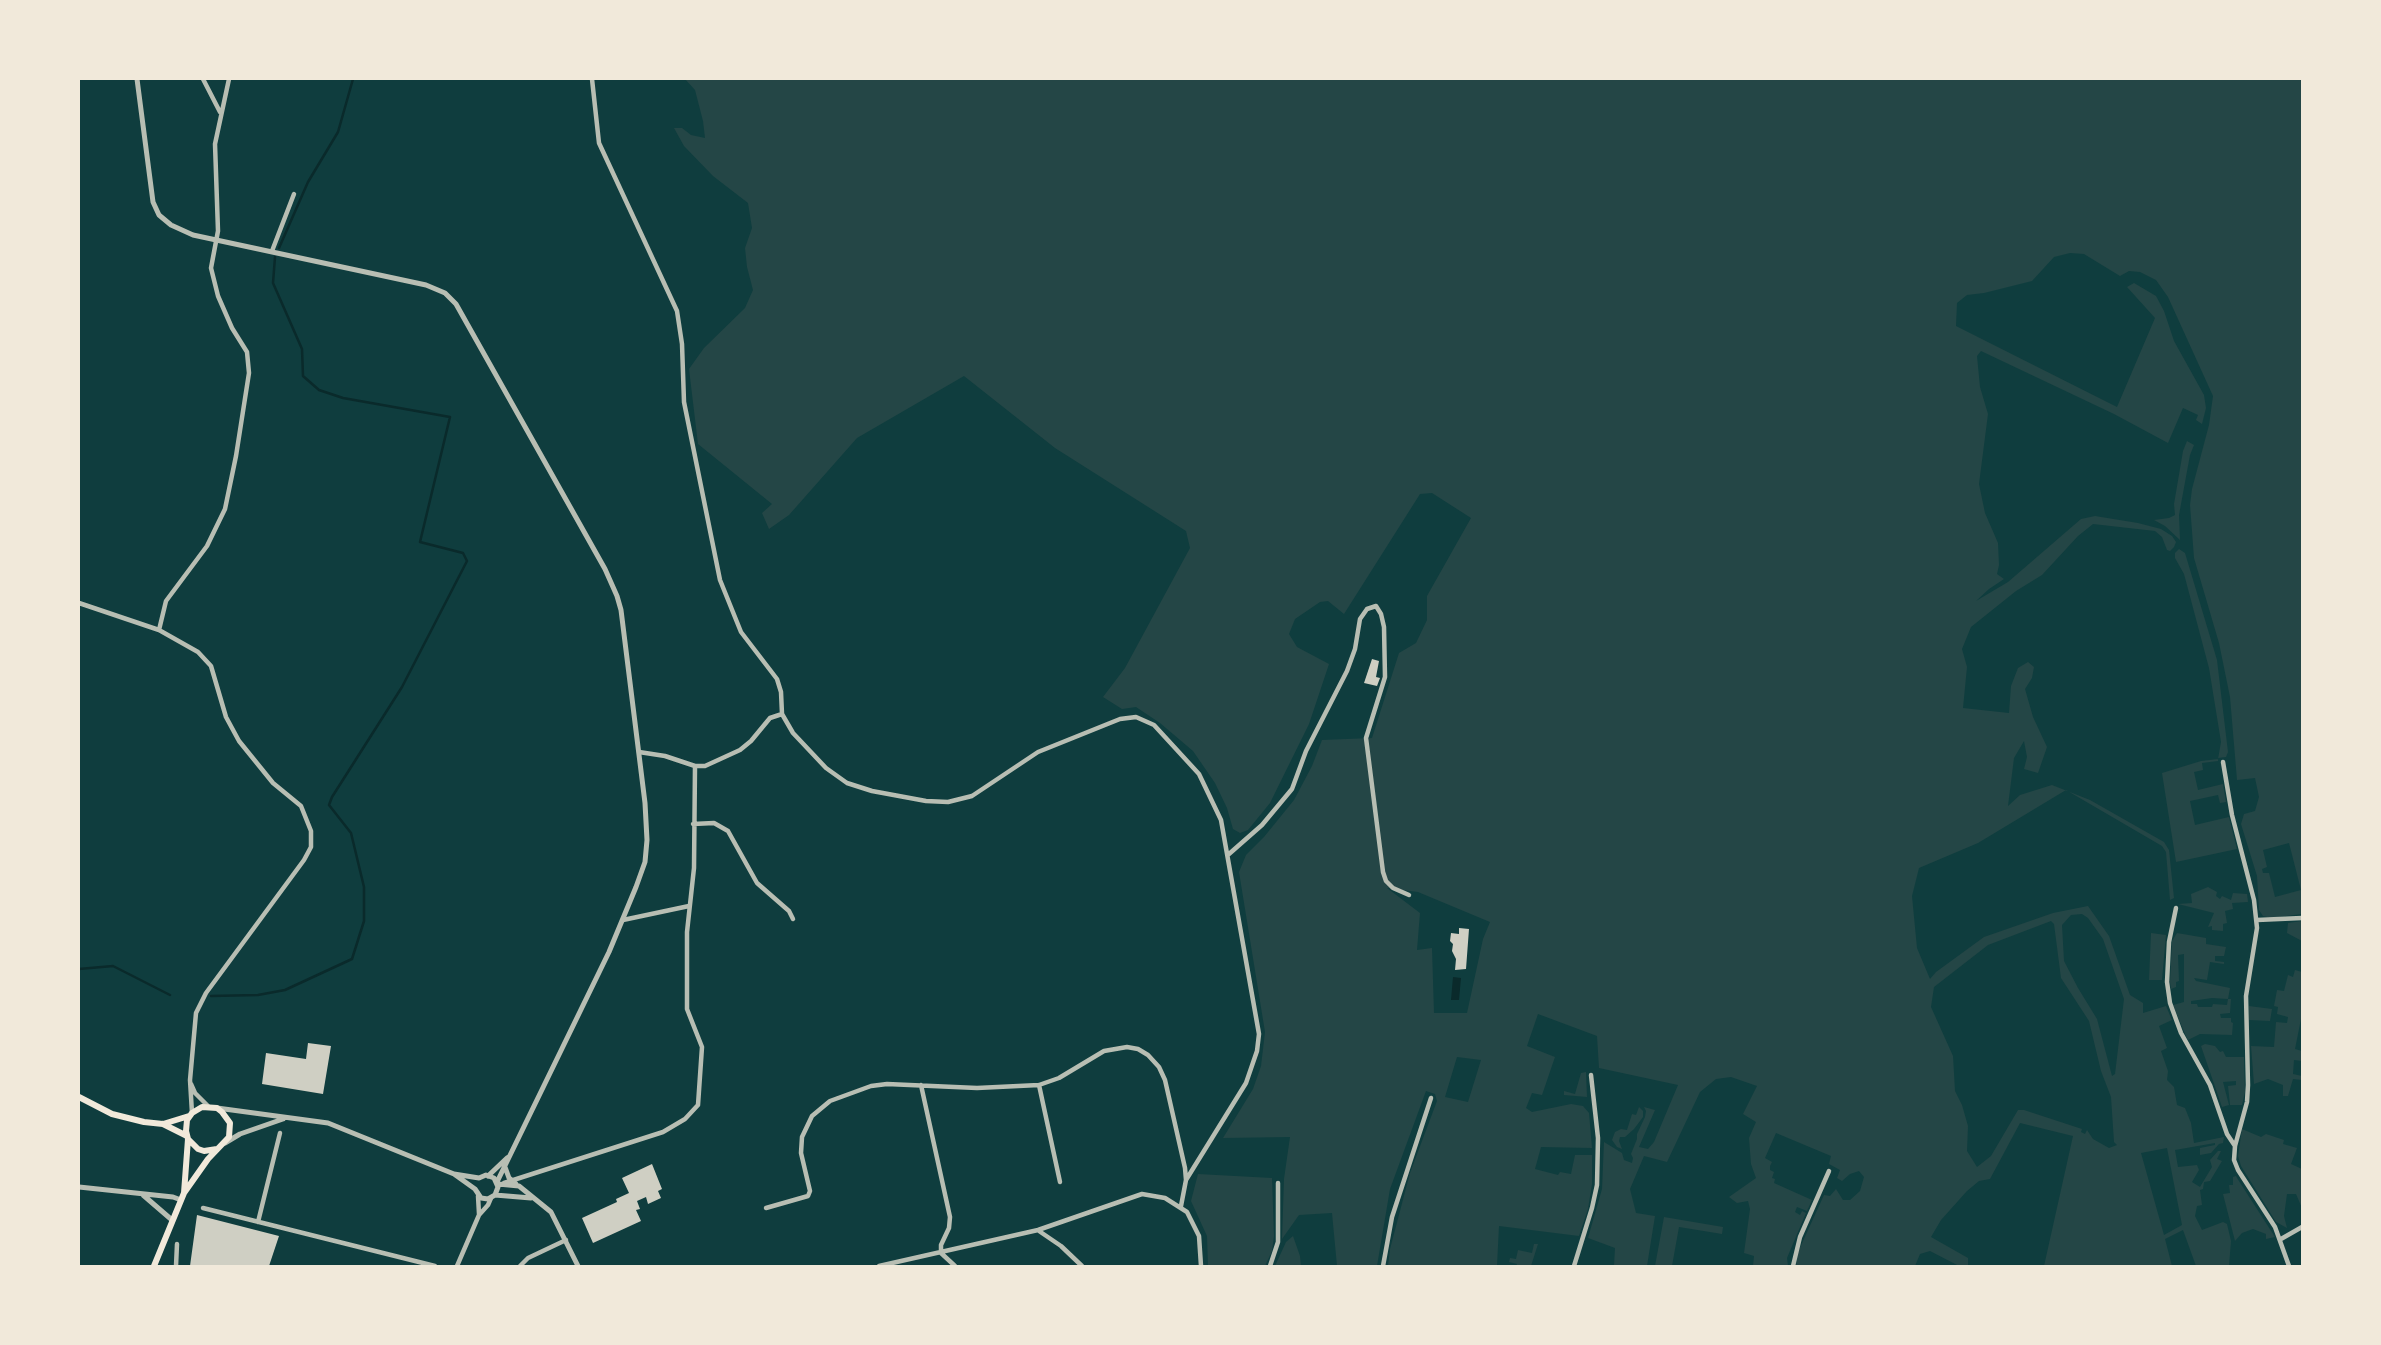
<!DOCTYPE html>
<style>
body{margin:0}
#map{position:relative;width:2381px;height:1345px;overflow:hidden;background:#0f3d3e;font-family:Rubik,sans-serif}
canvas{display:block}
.frame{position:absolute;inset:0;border:80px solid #f1e9da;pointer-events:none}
</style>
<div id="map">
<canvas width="2381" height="1345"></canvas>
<div class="frame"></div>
</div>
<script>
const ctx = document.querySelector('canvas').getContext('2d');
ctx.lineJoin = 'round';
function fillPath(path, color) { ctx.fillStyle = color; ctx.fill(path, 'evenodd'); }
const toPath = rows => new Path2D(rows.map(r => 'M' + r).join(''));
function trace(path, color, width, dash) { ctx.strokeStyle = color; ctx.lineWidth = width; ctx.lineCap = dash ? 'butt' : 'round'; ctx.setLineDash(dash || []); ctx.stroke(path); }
const green = toPath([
 [685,79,2302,79,2302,914,2271,918,2263,916,2259,910,2257,876,2241,824,2244,814,2255,811,2259,797,2255,778,2237,780,2230,697,2219,643,2194,558,2190,505,2192,489,2209,425,2213,396,2168,297,2156,280,2140,272,2129,271,2120,276,2084,254,2070,253,2054,257,2032,281,1984,293,1967,295,1957,303,1956,326,2117,407,2155,318,2127,287,2134,283,2156,296,2164,311,2174,341,2204,395,2206,408,2202,424,2196,420,2198,415,2183,408,2168,443,2114,414,1981,351,1977,356,1980,387,1988,414,1979,484,1985,513,1998,543,1999,565,1997,574,2004,579,1989,589,1976,601,2008,582,2081,519,2095,516,2138,523,2161,529,2172,536,2176,542,2174,547,2170,551,2167,550,2162,537,2155,531,2093,524,2078,536,2042,575,2016,591,1971,627,1962,649,1967,667,1963,708,2009,713,2011,686,2018,668,2028,662,2034,667,2032,678,2025,689,2033,717,2047,747,2038,773,2024,769,2027,757,2024,741,2014,758,2008,806,2020,795,2052,785,2090,800,2164,842,2169,850,2174,898,2170,900,2166,852,2162,846,2066,790,1978,843,1919,868,1912,896,1917,948,1930,979,1936,972,1984,937,2053,913,2088,906,2109,936,2130,995,2143,1003,2143,1013,2166,1006,2172,1020,2159,1026,2167,1048,2161,1051,2168,1071,2167,1080,2174,1087,2177,1105,2185,1108,2191,1123,2194,1143,2224,1137,2223,1143,2219,1144,2211,1153,2200,1155,2200,1148,2215,1145,2215,1143,2175,1150,2178,1167,2197,1165,2199,1170,2192,1182,2200,1187,2212,1167,2210,1160,2218,1151,2221,1151,2217,1159,2222,1161,2210,1181,2204,1182,2203,1189,2200,1190,2202,1205,2197,1206,2195,1216,2202,1230,2223,1222,2227,1224,2231,1241,2229,1266,2196,1266,2183,1230,2165,1239,2172,1266,2044,1266,2073,1136,2020,1123,1990,1179,1979,1181,1967,1191,1941,1220,1931,1237,1968,1258,1968,1266,1959,1266,1930,1251,1920,1254,1915,1266,1796,1266,1798,1252,1824,1195,1830,1196,1836,1189,1843,1200,1850,1200,1860,1191,1864,1177,1859,1171,1850,1174,1842,1181,1837,1178,1840,1170,1829,1164,1831,1156,1776,1133,1765,1158,1772,1162,1770,1166,1770,1170,1774,1172,1772,1178,1775,1179,1774,1183,1812,1200,1807,1211,1797,1207,1795,1212,1800,1215,1802,1211,1806,1213,1787,1258,1788,1266,1753,1266,1754,1256,1744,1253,1750,1209,1748,1201,1737,1203,1729,1197,1756,1178,1751,1164,1749,1138,1756,1122,1743,1114,1757,1086,1731,1077,1716,1079,1700,1092,1667,1162,1644,1156,1630,1189,1636,1213,1655,1216,1647,1266,1614,1266,1615,1248,1588,1238,1602,1189,1604,1142,1622,1153,1624,1160,1632,1163,1633,1158,1631,1154,1637,1139,1637,1134,1645,1117,1646,1111,1644,1107,1655,1110,1639,1147,1648,1149,1654,1142,1678,1085,1599,1068,1597,1036,1538,1014,1527,1046,1555,1057,1542,1095,1532,1093,1526,1108,1532,1112,1571,1104,1583,1106,1589,1113,1592,1148,1541,1147,1535,1169,1558,1175,1560,1172,1571,1174,1575,1155,1592,1155,1592,1184,1588,1209,1579,1236,1499,1226,1497,1266,1388,1266,1390,1249,1410,1173,1437,1101,1435,1094,1426,1091,1390,1189,1377,1266,1337,1266,1332,1213,1299,1215,1282,1239,1284,1179,1290,1137,1223,1138,1253,1089,1261,1066,1265,1032,1239,872,1246,855,1264,837,1294,800,1312,766,1322,740,1372,738,1399,653,1416,643,1427,620,1427,596,1471,518,1432,493,1420,494,1344,614,1328,601,1320,602,1295,619,1289,634,1297,647,1329,664,1309,724,1270,803,1248,830,1240,833,1233,829,1227,808,1215,783,1193,751,1160,723,1136,707,1122,709,1103,697,1125,668,1190,548,1186,531,1055,448,964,376,857,438,789,515,769,529,762,513,772,504,698,444,689,369,704,348,745,308,753,290,747,267,745,248,752,228,748,203,713,176,684,146,674,128,682,128,691,135,705,138,703,121,695,90],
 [2289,843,2301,890,2275,897,2269,873,2263,873,2262,869,2267,867,2263,850],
 [1387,888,1418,892,1490,922,1483,939,1467,1013,1434,1013,1432,948,1417,950,1420,913],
 [2082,914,2088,918,2103,939,2124,999,2115,1074,2112,1076,2097,1019,2078,988,2064,961,2062,925,2071,915],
 [2051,921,2054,924,2061,978,2089,1021,2101,1071,2111,1097,2114,1142,2117,1145,2109,1148,2093,1139,2087,1130,2085,1134,2081,1132,2082,1129,2024,1110,2018,1110,1991,1156,1977,1167,1967,1151,1968,1126,1962,1105,1955,1091,1953,1056,1931,1007,1934,987,1988,945],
 [1457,1057,1481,1060,1468,1102,1445,1097],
 [2167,1148,2182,1225,2164,1235,2141,1153],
 [2187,441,2194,445,2190,455,2179,515,2180,540,2165,526,2154,520,2169,518,2175,515,2174,504,2183,451],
 [2179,549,2185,553,2217,660,2228,752,2226,757,2218,758,2218,761,2202,763,2203,770,2194,772,2198,790,2223,784,2226,802,2220,803,2218,795,2190,801,2195,825,2229,817,2237,849,2176,862,2162,773,2201,761,2218,759,2221,742,2209,668,2184,574,2175,558,2175,553],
 [2208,887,2217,892,2216,896,2220,899,2222,896,2231,900,2233,893,2247,894,2248,902,2232,903,2233,909,2225,911,2227,923,2223,924,2223,931,2212,930,2212,926,2208,927,2214,913,2178,904,2192,903,2191,894],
 [2302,921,2302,941,2287,933,2288,923],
 [2151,933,2166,935,2162,980,2149,980],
 [2177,933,2206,938,2206,944,2226,947,2224,956,2215,956,2215,961,2224,962,2224,964,2210,962,2207,980,2194,978,2196,981,2230,988,2228,999,2231,999,2230,1013,2220,1014,2221,1018,2231,1018,2231,1022,2233,1023,2232,1035,2200,1034,2188,1040,2185,1034,2173,1005,2184,1002,2184,954,2178,955,2179,981,2176,982,2176,987,2171,989,2170,982,2172,941],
 [2212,998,2228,999,2227,1005,2213,1004,2212,1007,2198,1007,2197,1004,2191,1004,2191,1001],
 [2295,970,2302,972,2302,1014,2295,1049,2302,1051,2302,1061,2294,1060,2293,1074,2302,1076,2302,1080,2293,1079,2288,1096,2283,1096,2283,1085,2268,1079,2254,1084,2251,1046,2274,1047,2276,1022,2287,1023,2288,1017,2277,1014,2278,1007,2274,1006,2277,990,2284,991,2288,975,2293,977],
 [2249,1006,2272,1009,2270,1021,2249,1020],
 [2205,1044,2215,1046,2220,1052,2223,1051,2226,1057,2244,1057,2245,1092,2242,1105,2230,1105,2228,1086,2236,1085,2236,1081,2223,1082,2229,1105,2222,1107,2201,1046],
 [1586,1072,1587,1097,1564,1095,1564,1091,1575,1094,1581,1073],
 [1639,1107,1643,1111,1643,1117,1634,1129,1625,1137,1620,1137,1619,1141,1622,1149,1617,1147,1612,1140,1615,1132,1621,1129,1627,1130,1632,1114,1636,1115],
 [2242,1129,2261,1137,2266,1134,2284,1140,2283,1144,2297,1148,2291,1164,2302,1169,2302,1208,2296,1194,2287,1194,2284,1216,2287,1228,2276,1222,2241,1166,2238,1156],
 [1198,1174,1272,1178,1274,1236,1272,1251,1265,1266,1208,1266,1207,1236,1191,1201],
 [2236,1176,2237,1178,2275,1237,2266,1239,2266,1234,2253,1229,2242,1233,2235,1241,2223,1194,2230,1193,2229,1185,2233,1185,2233,1177],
 [1664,1217,1723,1227,1722,1234,1679,1227,1672,1266,1655,1266],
 [1293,1236,1300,1256,1301,1266,1275,1266,1286,1242],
 [1534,1244,1538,1244,1531,1266,1516,1266,1517,1264,1509,1262,1510,1258,1516,1259,1518,1250,1532,1253]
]);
const water = toPath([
 [1453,977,1461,978,1459,1000,1451,1000]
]);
const stream = toPath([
 [279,248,308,182,338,132,353,79],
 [79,969,113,966,170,995],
 [211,996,258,995,285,990,352,959,364,921,364,887,351,833,329,805,332,797,402,687,467,561,463,553,420,542,450,417,343,398,319,390,303,376,302,349,273,283,275,257]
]);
const building = toPath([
 [1372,659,1379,661,1376,677,1380,678,1377,686,1364,683],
 [1459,928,1469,929,1466,969,1455,970,1456,959,1452,951,1453,944,1450,941,1451,933,1459,934],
 [308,1043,331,1046,323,1094,262,1084,266,1053,306,1059],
 [652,1164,662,1189,658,1191,661,1198,648,1204,646,1197,637,1201,640,1209,636,1210,641,1221,593,1243,582,1218,617,1202,616,1199,629,1193,622,1178],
 [197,1215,279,1236,269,1266,190,1266]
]);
const minor = toPath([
 [203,79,220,112],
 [592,79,599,143,677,311,682,344,684,402,720,580,741,632,777,679,781,692,782,714],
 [272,251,294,194],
 [79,603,159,630,198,652,211,666,226,717,239,741,273,783,301,806,311,831,311,847,304,860,206,993,196,1013,190,1080,192,1113],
 [159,630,166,601,207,546,225,509,236,456,249,373,247,352,232,328,218,296,211,268,218,231,215,144,229,79],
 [639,752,665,756,695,766,705,766,740,750,751,741,770,718,782,714,793,733,826,768,847,783,872,791,926,801,948,802,972,796,1038,752,1120,719,1136,717,1154,725,1199,774,1221,820,1259,1034,1257,1051,1246,1083,1186,1180],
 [2223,762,2232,815,2254,900,2257,928,2246,996,2248,1085,2247,1102,2235,1146,2234,1160,2238,1170,2275,1227,2289,1266],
 [693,824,714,823,728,831,757,883,789,911,793,919],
 [1229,854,1262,825,1292,789,1306,751,1347,671,1355,649,1360,619,1367,609,1376,606,1381,614,1384,627,1385,677,1366,738,1383,872,1386,881,1393,888,1409,895],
 [2176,908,2169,942,2167,982,2170,1003,2181,1033,2210,1085,2227,1134,2235,1146],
 [623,920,689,906],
 [2257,920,2302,918],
 [191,1084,195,1093,208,1106],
 [921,1085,950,1217,949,1228,941,1245,941,1253,955,1266],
 [1039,1085,1060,1182],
 [504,1183,663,1132,685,1119,698,1105,702,1047,687,1009,687,932,694,868,695,766],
 [478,1196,479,1214],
 [203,1208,435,1266],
 [766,1208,808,1196,810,1191,801,1153,802,1137,812,1116,830,1101,871,1086,887,1084,977,1088,1039,1085,1059,1078,1104,1051,1127,1047,1138,1049,1148,1055,1159,1067,1165,1080,1185,1168,1186,1180,1181,1206],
 [258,1222,280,1133],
 [1039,1231,1061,1246,1082,1266],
 [2281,1239,2302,1227],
 [176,1266,177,1244],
 [457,1266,479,1215,488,1205,491,1198],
 [520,1266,528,1258,566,1240],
 [879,1266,1038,1230,1142,1194,1165,1198,1187,1212,1199,1236,1201,1266],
 [1270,1266,1278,1242,1278,1183],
 [1383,1266,1392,1217,1431,1098],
 [1574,1266,1592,1208,1597,1185,1598,1138,1591,1075],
 [1793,1266,1800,1237,1829,1171]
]);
const tertiary = toPath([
 [137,79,153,202,159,215,171,225,193,235,426,285,445,293,456,304,605,569,617,596,621,610,645,803,647,840,645,862,636,887,609,952,497,1182],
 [217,1108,328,1123,454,1174,475,1189,481,1198,488,1199,495,1195],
 [225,1143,240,1134,283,1119],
 [505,1167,509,1178,516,1184],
 [454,1174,479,1178],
 [488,1176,507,1158],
 [479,1178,486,1175,494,1178,498,1187,495,1195],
 [498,1184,519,1186,551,1212,578,1266],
 [79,1187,173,1197,181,1200],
 [143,1195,172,1220],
 [495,1195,531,1198]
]);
const secondary = toPath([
 [79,1097,112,1114,144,1122,163,1124,189,1116],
 [163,1124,187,1136],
 [188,1139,198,1149,204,1151,217,1149],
 [154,1266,184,1193,208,1159,229,1137,230,1123,222,1112,217,1108,202,1107,192,1113,187,1120,186,1131,188,1139,184,1193]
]);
fillPath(green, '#244646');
fillPath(water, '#0a2a2b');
trace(stream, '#0a2a2b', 2.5);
fillPath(building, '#cfcfc3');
trace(minor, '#b8beb3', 4.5);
trace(tertiary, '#b8beb3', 5);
trace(secondary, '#f1e9da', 6);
</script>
